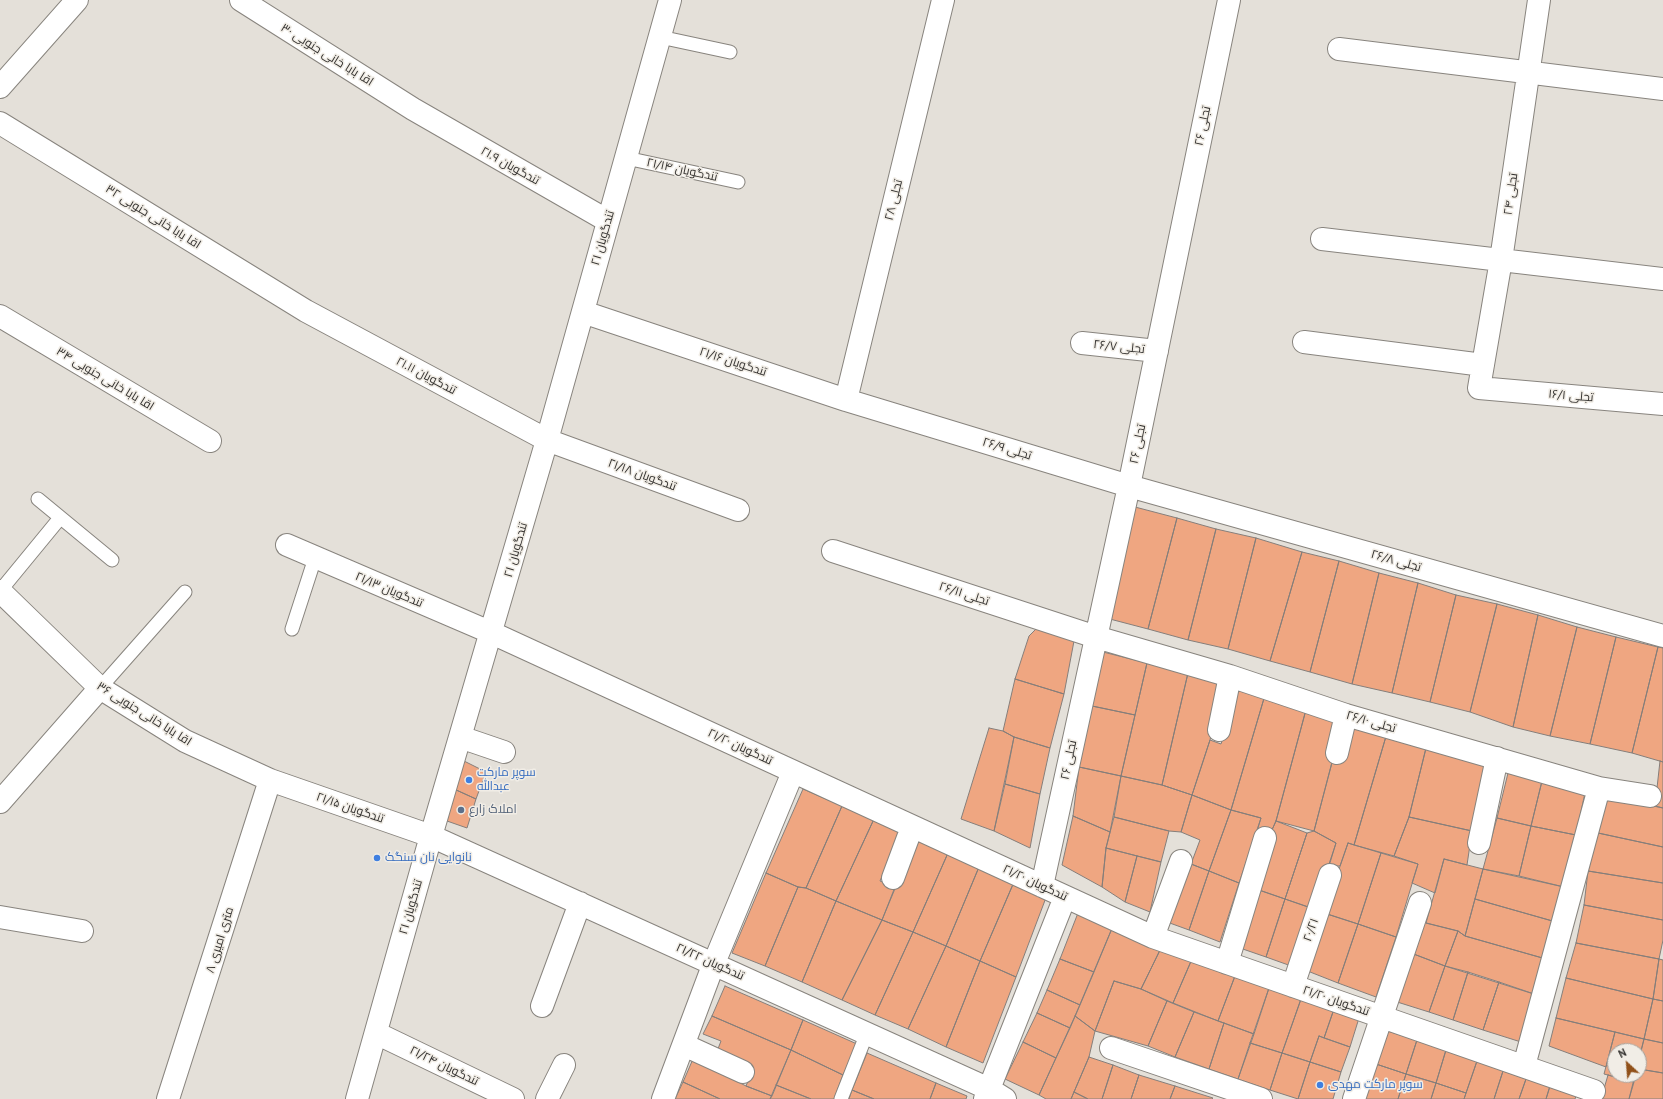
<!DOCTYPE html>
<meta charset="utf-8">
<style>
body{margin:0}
#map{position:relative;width:1663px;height:1099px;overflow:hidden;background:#e4e0d9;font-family:"PT Sans",sans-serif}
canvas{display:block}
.north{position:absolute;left:1607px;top:1043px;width:40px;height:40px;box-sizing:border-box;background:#f1ede6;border:1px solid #a5a29d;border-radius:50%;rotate:334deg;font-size:11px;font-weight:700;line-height:16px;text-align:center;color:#33312f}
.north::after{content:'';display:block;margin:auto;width:14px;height:18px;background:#91511a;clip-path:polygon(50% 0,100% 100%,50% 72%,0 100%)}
</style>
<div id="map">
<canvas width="1663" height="1099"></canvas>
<div class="north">N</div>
</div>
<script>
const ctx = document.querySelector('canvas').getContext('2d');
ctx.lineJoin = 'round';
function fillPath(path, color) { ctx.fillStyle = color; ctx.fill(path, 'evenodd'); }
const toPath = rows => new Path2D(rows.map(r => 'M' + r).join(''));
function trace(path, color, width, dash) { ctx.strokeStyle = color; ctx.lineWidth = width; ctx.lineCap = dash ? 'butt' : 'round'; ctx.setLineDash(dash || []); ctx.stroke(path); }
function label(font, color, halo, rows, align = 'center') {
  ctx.font = font + ' "PT Sans",Cairo,sans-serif'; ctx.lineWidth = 3; ctx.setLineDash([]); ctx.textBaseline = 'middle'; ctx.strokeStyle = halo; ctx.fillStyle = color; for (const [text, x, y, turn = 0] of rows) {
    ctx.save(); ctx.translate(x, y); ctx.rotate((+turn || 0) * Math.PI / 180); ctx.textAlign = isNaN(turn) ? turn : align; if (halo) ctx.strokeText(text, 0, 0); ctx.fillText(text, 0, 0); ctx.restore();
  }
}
const building = toPath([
 [1135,507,1177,518,1148,629,1106,618,1135,507],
 [1177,518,1216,529,1188,640,1148,629,1177,518],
 [1216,529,1256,538,1228,649,1188,640,1216,529],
 [1256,538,1302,552,1270,661,1228,649,1256,538],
 [1302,552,1339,561,1310,672,1270,661,1302,552],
 [1339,561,1379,573,1352,684,1310,672,1339,561],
 [1379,573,1418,583,1392,693,1352,684,1379,573],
 [1418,583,1456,595,1430,702,1392,693,1418,583],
 [1456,595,1497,604,1470,712,1430,702,1456,595],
 [1497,604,1538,615,1513,727,1470,712,1497,604],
 [1538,615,1577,627,1550,736,1513,727,1538,615],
 [1038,627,1074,641,1064,694,1015,679,1029,636,1038,627],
 [1577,627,1616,637,1590,744,1550,736,1577,627],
 [1616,637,1658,647,1632,753,1590,744,1616,637],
 [1658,647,1663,648,1663,762,1632,753,1658,647],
 [1103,652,1147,663,1135,715,1092,706,1103,652],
 [1147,663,1188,673,1162,785,1121,776,1147,663],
 [1188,673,1222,680,1210,740,1192,795,1162,785,1188,673],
 [1015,679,1064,694,1050,748,1014,737,1003,731,1015,679],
 [1238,691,1265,695,1231,810,1192,795,1210,740,1221,744,1238,691],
 [1265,695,1307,706,1276,821,1271,832,1258,828,1261,818,1231,810,1265,695],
 [1092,706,1135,715,1121,776,1079,767,1092,706],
 [1307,706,1344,716,1314,831,1276,821,1307,706],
 [1350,722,1387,733,1354,845,1348,843,1340,866,1329,866,1336,843,1314,831,1333,759,1350,722],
 [989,728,1003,731,1014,737,994,831,961,819,989,728],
 [1387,733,1427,744,1409,817,1394,856,1354,845,1387,733],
 [1014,737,1050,748,1040,794,1005,784,1014,737],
 [1427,744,1490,759,1472,831,1409,817,1427,744],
 [462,760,486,772,476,799,454,789,462,760],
 [1660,761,1663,762,1663,808,1655,806,1660,761],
 [1079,767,1121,776,1110,832,1073,816,1079,767],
 [1509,769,1543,777,1531,826,1497,818,1509,769],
 [1121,776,1162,785,1192,795,1181,832,1169,831,1114,817,1121,776],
 [1543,777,1586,788,1576,835,1531,826,1543,777],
 [1005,784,1040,794,1030,848,994,831,1005,784],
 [454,789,476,799,467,828,447,821,454,789],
 [803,789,842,806,806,888,798,887,766,873,803,789],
 [1192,795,1231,810,1209,871,1191,864,1200,840,1181,832,1192,795],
 [1605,796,1663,808,1663,847,1598,833,1605,796],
 [842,806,874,819,836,901,806,888,842,806],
 [1231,810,1261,818,1239,883,1209,871,1231,810],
 [1073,816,1110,832,1106,848,1102,887,1062,865,1073,816],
 [1114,817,1169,831,1161,862,1106,848,1114,817],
 [1409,817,1472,831,1467,865,1444,859,1435,893,1412,883,1418,864,1394,856,1409,817],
 [1497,818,1531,826,1519,876,1483,869,1497,818],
 [874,819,900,832,880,881,895,887,882,920,836,901,874,819],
 [1276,821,1307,833,1285,899,1256,889,1271,832,1276,821],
 [1531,826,1576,835,1564,887,1519,876,1531,826],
 [1314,831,1336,843,1314,909,1285,899,1307,833,1314,831],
 [1598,833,1663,847,1663,883,1588,871,1598,833],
 [916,838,948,853,913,932,882,920,916,838],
 [1348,843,1381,853,1358,924,1324,913,1348,843],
 [1106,848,1137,856,1125,902,1102,887,1106,848],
 [948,853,979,867,946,946,913,932,948,853],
 [1381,853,1418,864,1396,937,1358,924,1381,853],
 [1137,856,1161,862,1150,912,1125,902,1137,856],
 [1444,859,1483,869,1465,936,1458,931,1426,923,1444,859],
 [1191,864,1209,871,1189,930,1167,922,1191,864],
 [979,867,1014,882,980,961,946,946,979,867],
 [1483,869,1564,887,1556,922,1475,899,1483,869],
 [1209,871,1239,883,1220,942,1189,930,1209,871],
 [1588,871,1663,883,1663,920,1584,905,1588,871],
 [766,873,798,887,765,966,732,953,766,873],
 [1014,882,1047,895,1016,977,980,961,1014,882],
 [798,887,806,888,836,901,802,982,765,966,798,887],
 [1256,889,1285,899,1266,957,1237,947,1256,889],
 [1285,899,1314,909,1294,967,1266,957,1285,899],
 [1475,899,1556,922,1546,959,1465,936,1475,899],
 [836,901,882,920,842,1000,802,982,836,901],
 [1584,905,1663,920,1663,940,1659,959,1576,943,1584,905],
 [1078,913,1113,926,1094,972,1060,959,1078,913],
 [1324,913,1358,924,1338,983,1305,970,1324,913],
 [1424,918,1426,923,1458,931,1445,966,1411,953,1424,918],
 [882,920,913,932,875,1015,842,1000,882,920],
 [1358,924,1396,937,1376,997,1338,983,1358,924],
 [1113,926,1162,946,1141,989,1114,981,1095,1031,1075,1016,1113,926],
 [1458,931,1465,936,1546,959,1537,995,1445,966,1458,931],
 [913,932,946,946,908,1029,875,1015,913,932],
 [1576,943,1659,959,1653,999,1566,978,1576,943],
 [946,946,980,961,946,1047,908,1029,946,946],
 [1162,946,1192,959,1173,1003,1141,989,1162,946],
 [1411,953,1445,966,1429,1012,1394,1001,1411,953],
 [1060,959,1094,972,1080,1005,1047,990,1060,959],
 [1192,959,1235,976,1218,1021,1173,1003,1192,959],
 [1659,959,1663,960,1663,1001,1653,999,1659,959],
 [980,961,1016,977,983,1063,946,1047,980,961],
 [1445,966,1468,972,1453,1020,1429,1012,1445,966],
 [1468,972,1499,982,1483,1030,1453,1020,1468,972],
 [1235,976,1269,988,1254,1034,1218,1021,1235,976],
 [1566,978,1653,999,1644,1039,1556,1018,1566,978],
 [1114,981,1141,989,1167,1001,1148,1046,1095,1031,1114,981],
 [1499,982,1537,995,1521,1042,1483,1030,1499,982],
 [725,986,803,1020,791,1050,712,1016,725,986],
 [1269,988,1301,999,1282,1053,1250,1043,1269,988],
 [1047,990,1080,1005,1070,1028,1037,1013,1047,990],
 [1301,999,1334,1009,1324,1038,1319,1036,1310,1062,1282,1053,1301,999],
 [1653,999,1663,1001,1663,1043,1644,1039,1653,999],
 [1167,1001,1194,1012,1175,1057,1148,1046,1167,1001],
 [1334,1009,1359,1018,1350,1047,1324,1038,1334,1009],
 [1194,1012,1224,1023,1209,1069,1175,1057,1194,1012],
 [1037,1013,1070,1028,1056,1058,1023,1042,1037,1013],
 [712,1016,791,1050,772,1096,746,1086,753,1069,716,1054,721,1041,703,1034,712,1016],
 [1075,1016,1095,1031,1089,1057,1071,1099,1046,1099,1039,1095,1075,1016],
 [1556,1018,1615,1032,1606,1067,1549,1046,1556,1018],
 [803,1020,857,1044,843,1075,791,1050,803,1020],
 [1224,1023,1254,1034,1238,1079,1209,1069,1224,1023],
 [1384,1030,1417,1040,1406,1074,1373,1063,1384,1030],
 [1615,1032,1644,1039,1639,1059,1639,1051,1615,1051,1615,1075,1635,1075,1634,1082,1604,1074,1615,1032],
 [1319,1036,1350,1047,1341,1072,1310,1062,1319,1036],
 [1644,1039,1663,1043,1663,1073,1639,1069,1639,1059,1644,1039],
 [1417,1040,1446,1050,1436,1083,1406,1074,1417,1040],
 [1023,1042,1056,1058,1039,1095,1005,1079,1023,1042],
 [1250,1043,1282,1053,1270,1090,1238,1079,1250,1043],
 [791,1050,843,1075,834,1099,811,1099,776,1085,791,1050],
 [1446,1050,1477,1061,1466,1093,1436,1083,1446,1050],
 [867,1053,936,1083,930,1099,874,1099,852,1090,867,1053],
 [1282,1053,1310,1062,1298,1099,1270,1090,1282,1053],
 [1089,1057,1113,1065,1102,1099,1088,1099,1074,1092,1089,1057],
 [693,1059,746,1086,772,1096,770,1099,720,1099,683,1082,693,1059],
 [1477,1061,1503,1071,1494,1099,1464,1099,1477,1061],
 [1310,1062,1341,1072,1333,1099,1298,1099,1310,1062],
 [1373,1063,1406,1074,1398,1099,1361,1099,1373,1063],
 [1113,1065,1139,1075,1131,1099,1102,1099,1113,1065],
 [1639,1069,1663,1073,1663,1099,1629,1099,1635,1075,1639,1075,1639,1069],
 [1503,1071,1526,1079,1519,1099,1494,1099,1503,1071],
 [1406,1074,1436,1083,1431,1099,1398,1099,1406,1074],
 [1139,1075,1175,1086,1170,1099,1131,1099,1139,1075],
 [1608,1075,1634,1082,1629,1099,1601,1099,1608,1075],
 [1526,1079,1550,1086,1546,1099,1519,1099,1526,1079],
 [683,1082,720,1099,675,1099,683,1082],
 [936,1083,967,1096,966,1099,930,1099,936,1083],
 [1436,1083,1466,1093,1464,1099,1431,1099,1436,1083],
 [776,1085,811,1099,770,1099,776,1085],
 [1175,1086,1213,1098,1212,1099,1170,1099,1175,1086],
 [1550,1086,1576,1096,1575,1099,1546,1099,1550,1086],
 [852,1090,874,1099,849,1099,852,1090],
 [1074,1092,1088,1099,1071,1099,1074,1092]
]);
const lane = toPath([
 [660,37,730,52],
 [626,158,738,182],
 [38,499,112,560],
 [0,591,60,518],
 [292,629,315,558],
 [100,688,185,592],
 [841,1099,867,1033]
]);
const street = toPath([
 [241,0,413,109,608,221],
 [1539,0,1501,260,1479,388,1663,404],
 [1339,49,1663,89],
 [0,123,306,311,547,440,738,510],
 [1322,239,1663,279],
 [583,312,846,400,1129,486,1663,636],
 [0,316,210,441],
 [1304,342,1483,365],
 [1082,343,1157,351],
 [846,400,943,0],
 [287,545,492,633,1153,937,1594,1091],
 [833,551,1096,637,1230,676,1346,715,1599,788,1650,796],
 [0,591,100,688,185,741,270,780,431,836,989,1089,1005,1099],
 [1219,730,1230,676],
 [460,737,504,752],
 [1337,753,1346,715],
 [0,802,100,688],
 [1479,843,1497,758],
 [893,878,912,827],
 [1042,886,1129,486,1229,0],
 [0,917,82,931],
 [1153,937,1181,861],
 [1227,963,1265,838],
 [1293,986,1330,875],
 [542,1006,580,903],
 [376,1033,513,1099],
 [684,1045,743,1072],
 [1111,1048,1261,1099],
 [1524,1066,1599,788],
 [168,1099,270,780],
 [357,1099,431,836,547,440,670,0],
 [547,1099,564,1065],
 [663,1099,714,963,793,772],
 [985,1099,1065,897],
 [1354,1099,1420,903]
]);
const secondary = toPath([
 [0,87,77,0]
]);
const markers = [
 [469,780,4,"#3f7fe0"],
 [461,810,4,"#5c6f8a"],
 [377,858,4,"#3f7fe0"],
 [1320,1085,4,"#3f7fe0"]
];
const streetNames = [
 ["۳۰ اقا بابا خانی جنوبی",327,55,32],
 ["۲۶ تجلی",1203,126,-78],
 ["۲۱.۹ تندگویان",510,166,29],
 ["۲۱/۱۴ تندگویان",682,170,12],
 ["۲۴ تجلی",1511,194,-82],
 ["۲۸ تجلی",894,200,-76],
 ["۳۲ اقا بابا خانی جنوبی",153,217,32],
 ["۲۱ تندگویان",603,238,-74],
 ["۲۶/۷ تجلی",1119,347,6],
 ["۲۱/۱۶ تندگویان",733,362,18],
 ["۲۱.۱۱ تندگویان",426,376,28],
 ["۳۴ اقا بابا خانی جنوبی",105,379,31],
 ["۱۶/۱ تجلی",1571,396,5],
 ["۲۶ تجلی",1138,444,-78],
 ["۲۶/۹ تجلی",1007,449,17],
 ["۲۱/۱۸ تندگویان",642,475,20],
 ["۲۱ تندگویان",516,550,-74],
 ["۲۶/۸ تجلی",1396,561,16],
 ["۲۱/۱۳ تندگویان",389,590,23],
 ["۲۶/۱۱ تجلی",964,594,18],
 ["۳۶ اقا بابا خانی جنوبی",144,714,32],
 ["۲۶/۱۰ تجلی",1371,722,16],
 ["۲۱/۲۰ تندگویان",740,747,25],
 ["۲۶ تجلی",1069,760,-78],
 ["۲۱/۱۵ تندگویان",350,808,19],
 ["۲۱/۲۰ تندگویان",1035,883,25],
 ["۲۱ تندگویان",411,907,-74],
 ["۲۰/۲۱",1311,930,-71],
 ["۸ متری امیری",220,940,-73],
 ["۲۱/۲۲ تندگویان",710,962,24],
 ["۲۱/۲۰ تندگویان",1336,1001,19],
 ["۲۱/۲۴ تندگویان",444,1066,26]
];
const shopNames = [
 ["سوپر مارکت",477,773],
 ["عبدالله",477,787],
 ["نانوایی نان سنگک",385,858],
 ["سوپر مارکت مهدی",1328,1085]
];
const serviceNames = [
 ["املاک زارع",469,810]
];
fillPath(building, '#efa681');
trace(building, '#857e7a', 1);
trace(lane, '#88847e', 15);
trace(street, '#88847e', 24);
trace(secondary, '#88847e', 24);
trace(lane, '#fff', 13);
trace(street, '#fff', 22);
trace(secondary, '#fff', 22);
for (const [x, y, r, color] of markers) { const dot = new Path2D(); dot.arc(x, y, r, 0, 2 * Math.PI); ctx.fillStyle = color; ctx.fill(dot); trace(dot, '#f1ede6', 1.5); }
label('12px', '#33312f', '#f1ede6', streetNames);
label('12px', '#366cbe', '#f1ede6', shopNames, 'left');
label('12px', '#4e5e75', '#f1ede6', serviceNames, 'left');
</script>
